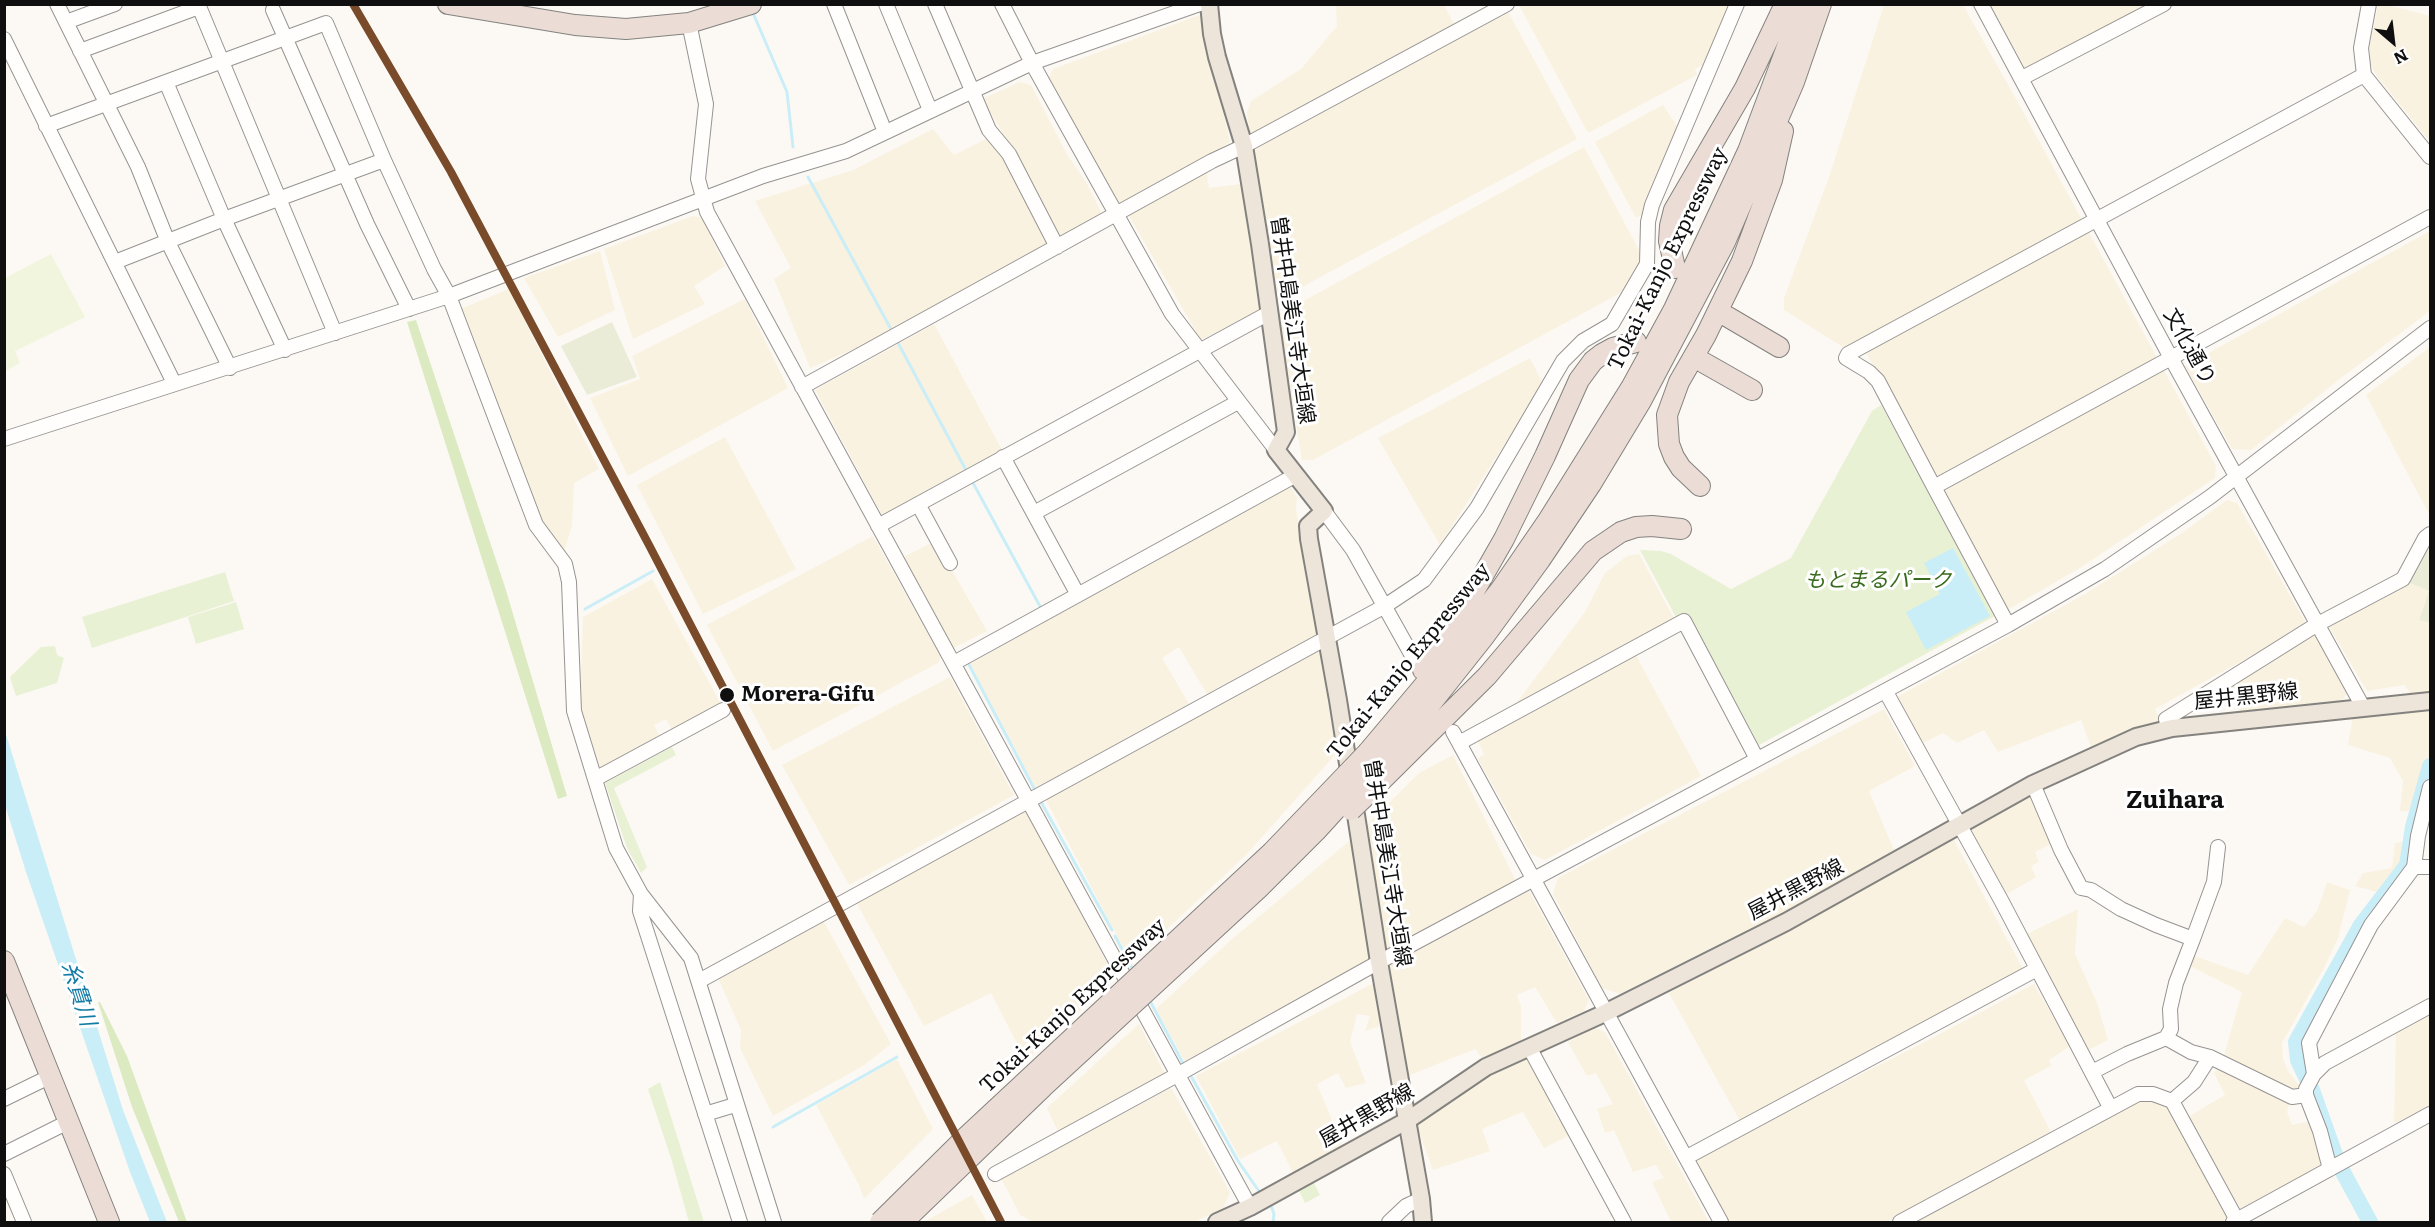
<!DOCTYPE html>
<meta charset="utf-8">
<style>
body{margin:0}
#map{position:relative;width:2435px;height:1227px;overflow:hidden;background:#fcf9f4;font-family:Literata,serif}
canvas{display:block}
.frame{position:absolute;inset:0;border:6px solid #0f0f0f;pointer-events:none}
.north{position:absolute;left:2363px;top:12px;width:60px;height:60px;-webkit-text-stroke:4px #fff;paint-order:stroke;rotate:152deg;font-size:16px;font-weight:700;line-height:24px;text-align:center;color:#0f0f0f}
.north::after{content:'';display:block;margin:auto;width:21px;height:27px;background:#0f0f0f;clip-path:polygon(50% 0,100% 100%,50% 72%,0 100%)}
</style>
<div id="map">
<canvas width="2435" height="1227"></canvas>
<div class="frame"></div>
<div class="north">N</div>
</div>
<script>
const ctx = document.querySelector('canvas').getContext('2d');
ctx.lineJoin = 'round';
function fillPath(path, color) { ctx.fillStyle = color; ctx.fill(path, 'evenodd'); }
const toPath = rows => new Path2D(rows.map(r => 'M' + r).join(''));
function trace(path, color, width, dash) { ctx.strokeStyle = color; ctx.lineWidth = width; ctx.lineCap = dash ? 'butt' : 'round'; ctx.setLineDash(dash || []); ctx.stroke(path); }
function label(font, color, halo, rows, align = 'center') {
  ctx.font = font + ' Literata,"Noto Sans JP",serif'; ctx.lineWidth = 6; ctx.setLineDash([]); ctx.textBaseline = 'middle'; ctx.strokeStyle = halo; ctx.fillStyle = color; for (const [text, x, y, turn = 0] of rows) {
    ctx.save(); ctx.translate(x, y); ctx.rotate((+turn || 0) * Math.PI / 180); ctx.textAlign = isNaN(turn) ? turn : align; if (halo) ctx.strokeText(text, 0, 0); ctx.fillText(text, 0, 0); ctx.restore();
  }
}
const farmland = toPath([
 [1336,5,1444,5,1455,26,1250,138,1247,113,1251,101,1301,69,1337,26],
 [1519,5,1732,5,1709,62,1695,69,1697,75,1588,133],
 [1884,5,1963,5,2015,97,2216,466,2215,478,2080,568,2007,610,1938,477,1866,353,1846,349,1784,310,1784,298,1829,177],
 [1990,5,2152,5,2027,72],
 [2378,5,2388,5,2430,16,2430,142,2377,76,2371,65,2369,50],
 [1507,10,1577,139,1276,301,1252,151],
 [1205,13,1211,57,1230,142,1210,155,1117,205,1049,77,1053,69],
 [1020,82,1031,85,1068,156,1086,182,1102,214,1061,241,998,125,982,99],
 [1663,105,1677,126,1648,200,1648,212,1636,218,1595,142],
 [933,129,954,155,992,136,1051,244,897,331,810,368,774,279,791,268,755,201,853,170],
 [1584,147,1640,252,1641,260,1624,291,1313,460,1302,460,1278,315],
 [1206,168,1209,188,1241,184,1262,305,1259,310,1201,340,1129,216],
 [693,216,702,218,725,266,694,286,705,304,633,339,604,249],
 [2430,231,2430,311,2341,378,2251,450,2232,449,2185,366],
 [600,251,615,310,558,337,524,278],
 [509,289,599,469,574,483,572,526,563,555,537,524,460,309],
 [745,299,788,388,628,476,590,398,640,379,632,356],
 [934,324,1002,450,882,515,815,390],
 [2430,347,2430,516,2366,395],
 [1530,358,1543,384,1440,545,1378,438],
 [725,437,796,569,703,614,637,485],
 [1289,484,1297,498,1296,509,1303,550,1320,631,1316,635,1207,694,1179,647,1162,658,1189,704,1036,788,970,664],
 [2227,500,2237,503,2307,625,2155,709,2161,722,2133,729,2091,747,2081,720,1998,752,1984,730,1957,743,1943,733,1923,743,1897,697,2085,594,2182,533],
 [873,536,941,657,938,663,773,751,707,625],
 [935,541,987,631,953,648,904,557],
 [1639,554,1676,622,1631,646,1701,776,1545,860,1531,854,1478,759,1484,754,1478,741,1496,730,1585,612,1605,573,1627,556],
 [652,579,721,704,672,730,666,719,654,725,660,736,600,769,580,706,583,617],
 [2408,582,2429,591,2419,620,2430,623,2430,696,2412,698,2405,685,2367,691,2328,625],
 [2314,633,2348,692,2339,705,2240,712,2225,687],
 [1323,643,1328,704,1336,754,1246,855,1131,963,1045,798],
 [950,677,1014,795,849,885,782,765],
 [2430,708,2430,754,2412,811,2400,811,2403,781,2390,758,2348,745,2353,716],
 [1884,709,1915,766,1869,791,1894,850,1746,934,1735,936,1620,994,1602,988,1553,894,1558,878],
 [1453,755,1517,883,1387,952,1362,830,1419,773],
 [2032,793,2055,842,2035,852,2039,862,2031,866,2036,877,2004,896,1968,830],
 [1023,806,1115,978,1026,1061,991,993,924,1026,854,898],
 [1354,837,1370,959,1187,1065,1156,1009,1232,939],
 [1953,838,2024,971,1743,1121,1740,1121,1669,993,1703,971],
 [2406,841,2403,865,2381,893,2355,886,2363,873,2392,868,2395,843],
 [2327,882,2350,890,2338,938,2324,968,2282,1043,2283,1059,2288,1071,2302,1089,2293,1094,2223,1059,2242,992,2186,964,2189,954,2248,975,2285,918,2304,927,2317,911],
 [1529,891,1589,1000,1584,1011,1557,1023,1535,987,1517,995,1521,1006,1521,1044,1483,1059,1475,1049,1405,1077,1387,966],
 [2078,909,2075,954,2097,1003,2108,1040,2086,1051,2025,935],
 [823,920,891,1044,863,1066,773,1116,740,1048,741,1030,718,978],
 [1374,983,1386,1024,1365,1031,1370,1016,1357,1014,1350,1042,1366,1083,1346,1088,1338,1073,1317,1084,1344,1149,1295,1177,1277,1141,1240,1159,1196,1076],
 [2034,984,2070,1046,2049,1060,2051,1066,2024,1080,2051,1132,1887,1222,1729,1222,1697,1164,1699,1156,1919,1045],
 [2430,1014,2430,1109,2404,1123,2394,1122,2396,1032],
 [1139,1024,1165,1074,1058,1132,1047,1108],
 [1595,1028,1605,1032,1709,1222,1671,1222,1652,1182,1664,1178,1656,1165,1633,1172,1614,1130,1605,1133,1597,1109,1613,1104,1596,1073,1587,1076,1568,1042],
 [1528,1057,1553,1100,1549,1103,1558,1120,1564,1118,1572,1134,1544,1148,1523,1112,1482,1129,1490,1151,1433,1170,1416,1124,1477,1079],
 [897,1059,933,1129,864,1199,859,1185,816,1105],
 [2219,1067,2291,1099,2287,1112,2292,1125,2311,1121,2323,1166,2241,1210,2188,1117,2225,1095,2214,1073],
 [1171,1088,1230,1192,1223,1209,1194,1222,1033,1222,1020,1215,1001,1178],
 [2139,1099,2164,1102,2171,1109,2230,1218,2222,1222,1917,1222],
 [972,1195,987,1222,925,1222,929,1219]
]);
const green = toPath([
 [1881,405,1995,616,1759,745,1689,615,1678,621,1640,550,1661,551,1671,554,1731,589,1791,558,1872,411],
 [225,572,234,601,92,648,82,617],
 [236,602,244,629,196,644,188,617],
 [55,646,57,655,64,658,57,683,16,696,10,677,41,647],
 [672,747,676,755,614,788,647,867,641,873,627,848,605,783],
 [660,1082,704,1222,689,1222,671,1158,648,1089],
 [1312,1179,1320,1195,1305,1203,1297,1187]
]);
const forest = toPath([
 [416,320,505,587,567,796,558,799,407,322],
 [98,1002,100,1002,127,1056,187,1222,179,1222,132,1107]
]);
const cemetery = toPath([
 [612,322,637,377,587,395,561,346],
 [2430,541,2430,623,2419,620,2429,591,2408,582]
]);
const pitch = toPath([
 [51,254,85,317,15,351,20,363,5,371,5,278]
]);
const water = toPath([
 [1953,548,1990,616,1926,650,1906,612,1940,594,1924,563],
 [5,731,123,1110,167,1222,150,1222,130,1172,26,872,5,805]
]);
const stream = toPath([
 [753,13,787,92,793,147],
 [808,177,892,331],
 [897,341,967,472],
 [972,481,1042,610],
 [585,609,653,571],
 [967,661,1035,790],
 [1040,800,1112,930],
 [1115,936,1133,970],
 [1149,999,1184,1065],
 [1190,1074,1238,1161,1261,1194],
 [773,1127,897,1057],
 [1268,1204,1270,1203,1274,1214,1273,1222]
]);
const river = toPath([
 [2370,1222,2338,1163,2312,1090,2298,1060,2296,1042,2361,925,2407,865,2413,827,2430,766]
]);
const minor = toPath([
 [57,4,138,167,168,242,230,368],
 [198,4,335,333],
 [834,4,885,132],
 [886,4,930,110],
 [935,4,989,130,1009,154,1057,247],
 [1200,4,1032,63,1172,314,1276,450],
 [1981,4,2171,358,2363,707],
 [2369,4,2361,48,2364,75,2430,157],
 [273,10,367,224,409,309],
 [66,22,115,4],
 [689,23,706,104,698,179,707,212,1250,1207],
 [4,39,174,383],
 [80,51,199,7],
 [2022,78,2164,4],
 [166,82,224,219,285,350],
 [46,126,326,23,384,160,224,219,115,262],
 [384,160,434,269,449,296,536,525,565,564,569,582,574,711,616,848,641,894,691,958,774,1222],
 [802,387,1212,161,1244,146,1507,4],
 [4,439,449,296,763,176,846,151,1032,63,1002,4],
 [1003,457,1078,595],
 [1934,487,1878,381,1869,372,1846,358,1848,354,2364,75],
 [918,504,950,563],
 [1324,511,1353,550,1414,659],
 [1034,513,1238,402],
 [878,526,1269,313],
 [2008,625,1934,487,2430,217],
 [954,663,1296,475],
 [1886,692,2001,900,2110,1107],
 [2168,729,2166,719,2316,625,2403,579,2425,538,2430,534],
 [1453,732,1721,1222],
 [1459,743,1684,621,1757,759],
 [595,779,723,710],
 [2033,784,2061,850,2081,888,2091,890,2121,909,2156,925,2193,939,2176,983,2170,1009,2171,1029,2166,1038,2127,1054,2092,1072],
 [2414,867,2430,867],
 [641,894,640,911,740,1222],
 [2193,939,2214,882,2218,847],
 [699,981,1385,606,1424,580,1477,508,1563,361,1583,341,1612,324,1647,264,1648,222,1652,205,1737,4],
 [2166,1038,2191,1052,2210,1057,2292,1097,2306,1095],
 [1529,1047,1624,1222],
 [2314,1074,2309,1043,2371,925,2414,867,2418,836,2430,787],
 [4,1099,51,1076],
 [2172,1101,2194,1082,2210,1057],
 [705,1114,735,1105],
 [4,1154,68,1122],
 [1687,1157,2037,969],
 [2330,1169,2320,1131,2306,1095,2306,1089,2314,1074,2325,1063,2430,1006],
 [4,1174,24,1222],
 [995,1174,1177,1075,1379,962,2008,625,2105,569,2210,497,2430,328],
 [1389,1222,1406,1206,1421,1199],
 [1900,1222,2138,1094,2153,1094,2172,1101,2238,1222],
 [2233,1222,2430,1114]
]);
const major = toPath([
 [1209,4,1212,34,1217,57,1244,146,1260,244,1286,432,1276,450,1324,511,1308,526,1309,539,1338,700,1379,962,1421,1199,1423,1222],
 [1217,1222,1250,1207,1408,1120,1486,1067,1605,1013,1786,922,2033,784,2136,737,2172,728,2430,701]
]);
const highway = toPath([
 [448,4,575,25,626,29,689,23,751,4],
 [1675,268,1669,241,1670,226,1674,210,1745,88,1785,4],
 [1728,317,1779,347],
 [1699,360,1752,390],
 [1700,486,1681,468,1674,457,1669,444,1667,415,1679,382,1706,335,1742,261,1772,180,1783,131],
 [1423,670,1464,609,1504,539,1545,456,1579,380,1593,361,1602,354,1613,348,1636,342],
 [1368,752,1447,658,1501,589,1547,522,1632,386,1674,309,1748,151,1803,4],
 [1367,775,1433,701,1483,638,1540,560,1591,484,1641,401,1725,242,1794,82,1821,4],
 [1377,785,1487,676,1593,551,1621,532,1636,527,1652,526,1681,529],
 [4,961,109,1222]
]);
const highwayBridge = toPath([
 [1351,810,1377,785],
 [880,1222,966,1137,1272,852,1368,752],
 [903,1222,1043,1087,1258,889,1316,831,1367,775]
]);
const rail1 = toPath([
 [353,4,451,172,649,545,1001,1222]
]);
const markers = [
 [727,695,8,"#0f0f0f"]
];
const streetNames = [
 ["Tokai-Kanjo Expressway",1668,259,-64],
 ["曽井中島美江寺大垣線",1292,320,82],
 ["文化通り",2189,347,61],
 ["Tokai-Kanjo Expressway",1409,661,-51],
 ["屋井黒野線",2246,697,-6],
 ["曽井中島美江寺大垣線",1387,863,81],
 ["屋井黒野線",1796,890,-28],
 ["Tokai-Kanjo Expressway",1073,1006,-43],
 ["屋井黒野線",1367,1116,-30]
];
const parkNames = [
 ["もとまるパーク",1878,581]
];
const stopNames = [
 ["Morera-Gifu",741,695]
];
const waterNames = [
 ["糸貫川",78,994,72]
];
const quarterNames = [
 ["Zuihara",2175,801]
];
fillPath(farmland, '#f9f2e0');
fillPath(green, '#e9f1d4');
fillPath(forest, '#dceac1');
fillPath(cemetery, '#eaecd7');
fillPath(pitch, '#f2f5dd');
fillPath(water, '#caeef7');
trace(stream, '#caeef7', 3);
trace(river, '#caeef7', 16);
trace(minor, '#969492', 16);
trace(major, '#83827f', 20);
trace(highway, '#83827f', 22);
trace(minor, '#fffefd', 14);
trace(major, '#ede5da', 16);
trace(highway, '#ebdcd5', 20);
trace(highwayBridge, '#83827f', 22, []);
trace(highwayBridge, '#ebdcd5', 20);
trace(rail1, '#7a4b2a', 8);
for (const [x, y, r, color] of markers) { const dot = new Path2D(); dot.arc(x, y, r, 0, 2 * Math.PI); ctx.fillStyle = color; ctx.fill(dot); trace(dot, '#fff', 2); }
label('21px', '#0f0f0f', '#fff', streetNames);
label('italic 21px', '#386a1c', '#fff', parkNames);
label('bold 21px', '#0f0f0f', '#fff', stopNames, 'left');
label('italic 22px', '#137ca6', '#fff', waterNames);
label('bold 24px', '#0f0f0f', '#fff', quarterNames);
</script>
